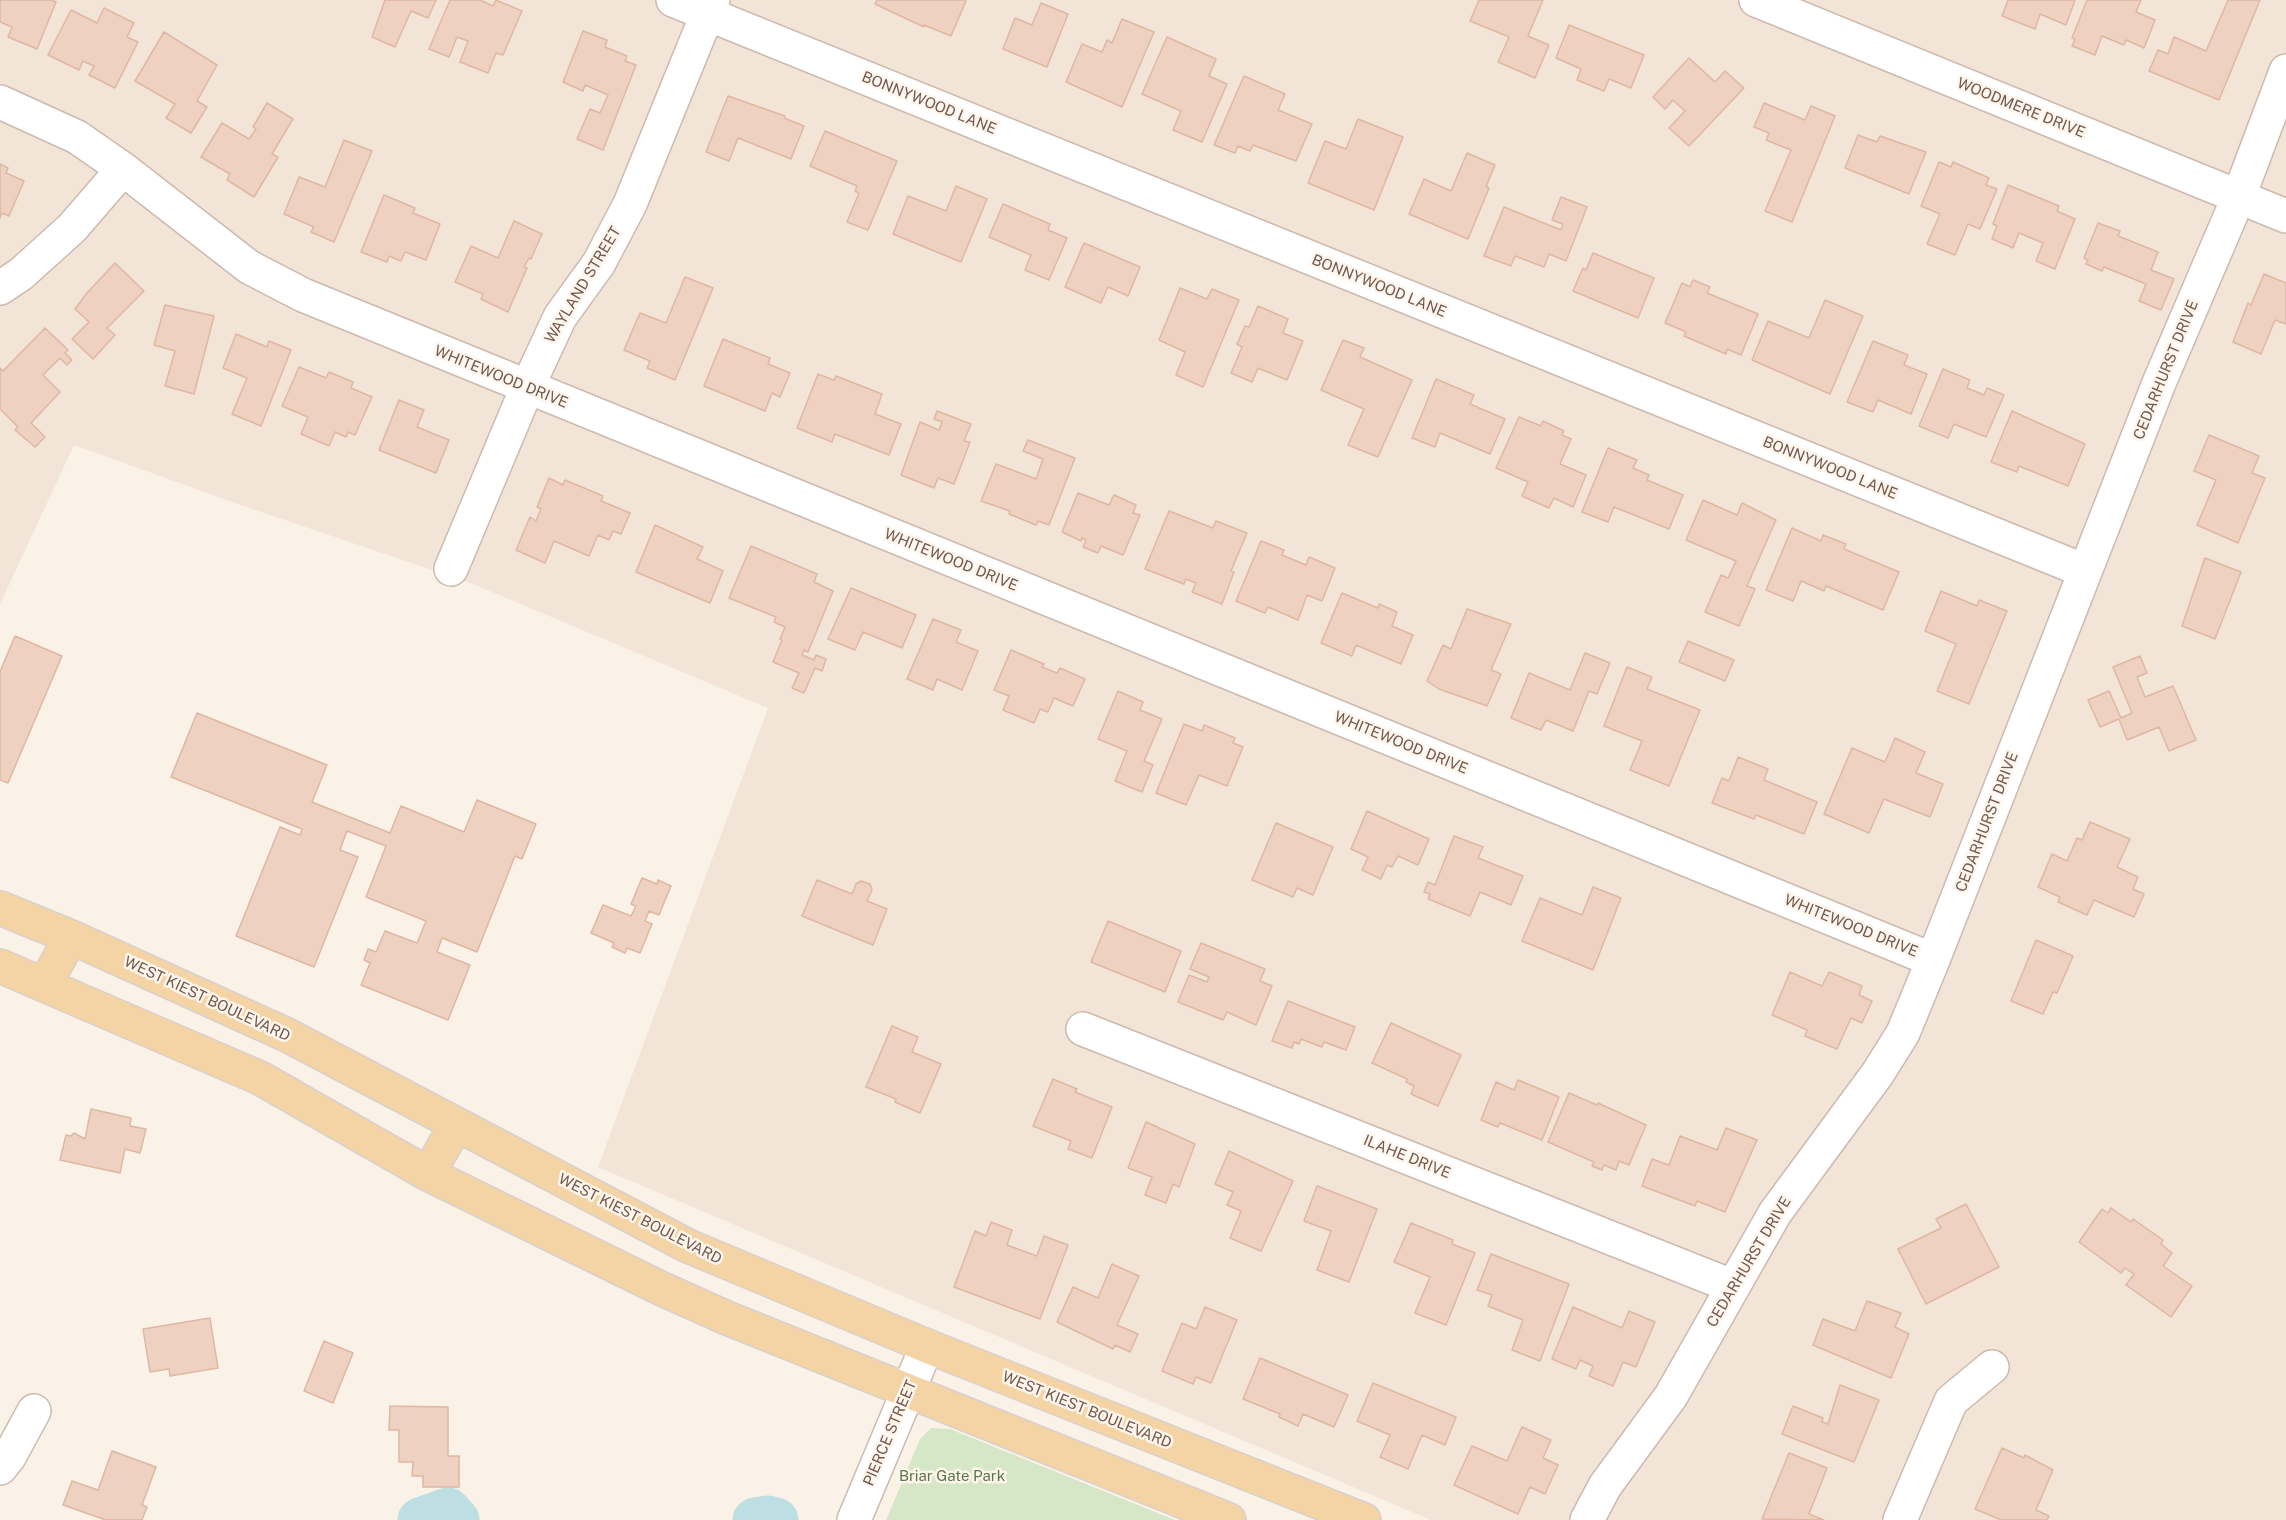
<!DOCTYPE html>
<style>
body{margin:0}
canvas{display:block;background:#fbf2e7}
</style>
<canvas width="2286" height="1520"></canvas>
<script>
const ctx = document.querySelector('canvas').getContext('2d');
ctx.lineJoin = 'round';
function fillPath(path, color) { ctx.fillStyle = color; ctx.fill(path, 'evenodd'); }
const toPath = rows => new Path2D(rows.map(r => 'M' + r).join(''));
function trace(path, color, width, dash) { ctx.strokeStyle = color; ctx.lineWidth = width; ctx.lineCap = dash ? 'butt' : 'round'; ctx.setLineDash(dash || []); ctx.stroke(path); }
function label(font, color, halo, rows, align = 'center') {
  ctx.font = font + ' "Public Sans",sans-serif'; ctx.lineWidth = 5; ctx.setLineDash([]); ctx.textBaseline = 'middle'; ctx.strokeStyle = halo; ctx.fillStyle = color; for (const [text, x, y, turn = 0] of rows) {
    ctx.save(); ctx.translate(x, y); ctx.rotate((+turn || 0) * Math.PI / 180); ctx.textAlign = isNaN(turn) ? turn : align; if (halo) ctx.strokeText(text, 0, 0); ctx.fillText(text, 0, 0); ctx.restore();
  }
}
const residential = toPath([
 [0,0,2286,0,2286,1520,1431,1520,598,1167,768,708,473,584,235,503,74,445,0,604]
]);
const green = toPath([
 [931,1428,950,1429,1175,1520,886,1520,920,1439]
]);
const river = toPath([
 [420,1520,448,1510,457,1520],
 [755,1520,768,1518,776,1520]
]);
const building = toPath([
 [0,0,52,0,56,2,37,49,8,37,12,27,0,22,0,0],
 [385,0,436,0,428,18,411,11,395,47,372,37,385,0],
 [450,0,480,0,493,6,496,0,522,11,503,55,496,53,488,73,460,62,468,41,457,37,449,57,429,49,450,0],
 [877,0,964,0,966,1,951,36,924,25,924,27,875,4,877,0],
 [1479,0,1543,0,1528,36,1549,45,1535,78,1498,62,1509,37,1470,21,1479,0],
 [2008,0,2075,0,2066,25,2040,14,2035,29,2002,16,2008,0],
 [2087,0,2141,0,2136,12,2155,20,2144,48,2126,40,2124,45,2102,36,2095,55,2072,46,2075,39,2072,38,2087,0],
 [2228,0,2260,0,2219,100,2149,71,2158,50,2168,54,2174,37,2206,51,2228,0],
 [1041,3,1068,14,1047,67,1003,49,1015,18,1032,25,1041,3],
 [104,8,134,23,127,37,138,42,115,88,89,75,94,66,83,61,79,70,48,55,71,10,97,23,104,8],
 [1122,19,1154,32,1122,107,1066,82,1082,44,1102,52,1107,40,1112,43,1122,19],
 [1569,25,1644,55,1631,88,1609,79,1604,91,1577,80,1581,69,1556,58,1569,25],
 [583,31,607,40,605,47,627,56,625,61,636,65,603,150,577,139,590,109,600,113,608,95,585,85,583,91,563,82,583,31],
 [164,32,217,65,197,101,207,107,191,133,166,118,175,104,135,81,164,32],
 [1167,37,1216,59,1209,76,1227,84,1202,142,1173,130,1181,111,1142,94,1167,37],
 [1689,58,1715,82,1725,71,1744,88,1689,146,1669,128,1685,111,1673,100,1665,109,1653,97,1689,58],
 [1244,76,1285,94,1278,110,1312,124,1296,161,1253,145,1250,151,1238,146,1235,153,1214,145,1244,76],
 [728,96,785,116,784,118,804,126,791,159,738,138,729,161,706,152,728,96],
 [267,103,293,119,272,154,278,157,254,197,227,180,230,174,201,157,222,123,249,139,256,129,253,127,267,103],
 [1764,103,1805,120,1811,106,1835,116,1792,222,1765,211,1791,150,1766,140,1769,133,1754,127,1764,103],
 [1358,119,1403,137,1374,210,1308,183,1325,141,1346,149,1358,119],
 [825,131,897,161,868,230,847,222,859,193,855,191,857,186,810,166,825,131],
 [1858,135,1877,142,1880,136,1926,152,1909,194,1845,168,1858,135],
 [344,140,372,151,334,242,311,232,314,227,284,214,299,177,325,187,344,140],
 [1467,153,1495,165,1486,187,1489,188,1468,239,1409,214,1424,179,1451,191,1467,153],
 [1939,162,1951,167,1953,162,1989,178,1986,185,1997,189,1980,229,1968,224,1955,255,1927,244,1940,214,1921,206,1939,162],
 [0,164,8,168,6,173,24,181,9,216,2,213,0,218,0,164],
 [2008,185,2059,206,2057,211,2075,219,2055,269,2036,261,2043,243,2019,233,2013,248,1992,239,1997,226,1993,224,2008,185],
 [956,186,987,199,961,262,893,234,908,196,946,211,956,186],
 [384,195,415,208,413,213,440,224,426,260,405,252,401,261,389,256,387,262,361,252,384,195],
 [1561,197,1587,207,1566,261,1549,254,1544,267,1515,256,1511,266,1484,256,1504,207,1561,230,1563,224,1552,220,1561,197],
 [1003,204,1050,224,1048,230,1067,238,1049,280,1025,270,1031,255,989,237,1003,204],
 [514,221,542,234,531,259,529,258,524,267,527,268,508,312,481,299,483,294,455,282,471,246,498,258,514,221],
 [2098,223,2120,231,2118,236,2158,252,2151,270,2174,279,2161,310,2139,301,2146,284,2104,267,2102,271,2086,264,2088,260,2084,258,2098,223],
 [1084,243,1140,267,1128,296,1108,287,1101,303,1065,287,1084,243],
 [1593,253,1654,278,1638,318,1573,291,1583,268,1586,270,1593,253],
 [115,263,144,291,107,328,115,335,93,359,72,339,89,322,75,309,87,293,115,263],
 [2264,274,2286,283,2286,324,2275,320,2261,354,2233,342,2248,303,2251,305,2264,274],
 [685,277,713,288,675,380,647,368,650,361,624,350,640,313,666,323,685,277],
 [1693,280,1710,287,1707,293,1758,314,1741,355,1727,349,1726,354,1684,336,1686,332,1665,323,1682,283,1690,287,1693,280],
 [1180,288,1207,299,1212,289,1239,300,1203,387,1176,375,1185,352,1159,340,1180,288],
 [1825,300,1863,316,1830,394,1752,360,1768,321,1809,338,1825,300],
 [165,305,214,316,194,394,165,386,175,351,154,345,165,305],
 [1258,306,1288,319,1283,333,1303,341,1287,380,1258,368,1252,382,1231,373,1242,347,1237,344,1245,326,1249,327,1258,306],
 [45,328,68,350,65,353,72,360,67,365,60,358,43,375,60,392,31,423,45,437,35,447,15,430,18,427,0,409,0,368,3,371,45,328],
 [236,334,267,347,269,341,291,350,261,426,232,414,247,378,223,368,236,334],
 [723,339,770,358,768,364,790,373,780,397,772,393,765,411,704,386,723,339],
 [1343,340,1364,348,1360,357,1412,380,1378,457,1348,445,1364,409,1321,390,1343,340],
 [1873,341,1908,355,1904,365,1927,374,1911,414,1878,400,1873,412,1847,402,1873,341],
 [299,367,326,378,329,372,353,382,351,388,372,397,355,435,348,432,346,437,335,432,329,446,301,434,308,417,282,406,299,367],
 [1943,369,1970,380,1967,388,1984,395,1987,388,2004,395,1986,437,1954,424,1948,438,1919,426,1943,369],
 [818,374,834,380,836,376,882,394,875,414,901,424,889,455,835,434,832,442,797,428,818,374],
 [1436,379,1474,395,1470,404,1505,419,1490,454,1440,433,1435,447,1412,438,1436,379],
 [399,400,424,410,417,427,449,440,436,473,379,450,399,400],
 [937,411,971,424,964,441,970,442,954,484,938,478,934,488,901,475,920,422,939,430,942,422,934,419,937,411],
 [2012,411,2085,444,2068,486,2019,466,2017,472,1991,462,2012,411],
 [1519,417,1541,426,1543,421,1564,431,1562,435,1571,439,1560,464,1586,475,1573,507,1554,498,1549,508,1522,496,1528,482,1496,468,1519,417],
 [2209,435,2259,456,2252,473,2265,478,2238,543,2197,525,2216,480,2194,471,2209,435],
 [1028,440,1075,458,1049,525,1038,521,1036,525,1009,514,1010,511,981,501,996,464,1036,479,1043,459,1023,451,1028,440],
 [1608,448,1637,460,1633,468,1649,475,1647,480,1683,495,1669,529,1614,507,1608,522,1582,512,1608,448],
 [549,478,563,485,565,480,603,496,601,501,630,513,621,534,613,531,609,540,598,535,589,556,554,541,545,563,516,550,530,517,536,521,541,509,537,507,549,478],
 [1078,493,1109,505,1114,495,1136,505,1133,513,1140,515,1123,555,1101,546,1098,553,1083,547,1086,540,1082,538,1081,541,1062,532,1078,493],
 [1703,500,1737,515,1742,503,1776,520,1747,586,1755,589,1739,626,1705,612,1721,575,1728,578,1736,561,1686,540,1703,500],
 [1169,511,1213,528,1216,521,1247,533,1231,571,1234,572,1222,604,1192,592,1196,583,1186,579,1184,584,1145,569,1169,511],
 [655,525,703,547,697,559,723,571,710,603,636,572,655,525],
 [1792,528,1821,541,1823,535,1846,544,1844,549,1899,572,1883,610,1826,586,1824,591,1801,581,1793,601,1766,590,1792,528],
 [1261,541,1284,550,1282,555,1306,565,1309,557,1335,568,1322,601,1307,595,1298,620,1268,607,1265,613,1236,601,1261,541],
 [751,546,817,574,814,582,833,591,808,652,804,650,802,655,814,660,816,655,826,659,822,671,815,668,804,693,792,688,799,673,773,662,782,640,780,639,785,627,774,622,776,617,729,598,751,546],
 [2205,558,2241,572,2215,639,2182,626,2205,558],
 [851,588,916,615,902,648,863,632,855,650,828,639,851,588],
 [1941,591,1977,606,1979,600,2007,611,1969,704,1937,691,1956,644,1925,631,1941,591],
 [1342,593,1378,608,1379,604,1397,612,1392,626,1413,635,1401,664,1356,645,1352,656,1321,643,1342,593],
 [1467,609,1511,624,1491,670,1501,674,1487,706,1439,689,1427,681,1443,645,1451,649,1467,609],
 [933,619,961,630,956,642,978,651,962,690,937,679,933,690,907,679,933,619],
 [15,636,62,656,8,783,0,780,0,672,15,636],
 [1688,641,1734,660,1725,681,1679,662,1688,641],
 [1011,650,1044,664,1042,667,1057,673,1060,668,1085,679,1073,706,1054,698,1048,712,1040,709,1034,723,1003,710,1009,696,994,690,1011,650],
 [1585,653,1610,663,1597,694,1589,691,1573,731,1546,720,1541,730,1511,718,1529,673,1570,690,1585,653],
 [2140,656,2147,673,2137,677,2145,697,2173,686,2196,740,2169,751,2159,727,2127,740,2119,719,2100,727,2088,700,2109,691,2121,718,2132,713,2113,667,2140,656],
 [1627,667,1652,677,1647,689,1700,710,1669,786,1630,770,1642,741,1604,726,1627,667],
 [1118,691,1143,702,1140,710,1162,719,1144,761,1153,765,1142,792,1115,781,1127,751,1098,739,1118,691],
 [197,713,327,765,312,802,390,833,401,806,464,832,477,800,536,824,522,859,515,856,477,952,442,938,437,952,470,965,448,1020,361,985,370,963,364,960,368,949,376,952,385,931,417,943,426,921,366,897,386,846,347,831,340,850,358,857,314,967,236,936,280,827,300,835,302,829,171,777,197,713],
 [1184,724,1202,731,1204,725,1235,738,1233,743,1243,747,1227,786,1199,775,1186,805,1156,793,1184,724],
 [1895,738,1925,752,1916,773,1943,784,1930,817,1884,799,1869,833,1824,814,1852,748,1885,762,1895,738],
 [1738,757,1768,769,1764,780,1817,802,1804,834,1756,815,1754,819,1712,803,1722,778,1729,781,1738,757],
 [1367,811,1429,839,1418,865,1398,856,1392,867,1387,865,1381,879,1362,870,1368,857,1351,849,1367,811],
 [2090,822,2130,839,2117,867,2138,877,2133,889,2144,894,2134,917,2094,900,2087,915,2058,902,2060,897,2038,887,2052,854,2067,861,2077,838,2082,840,2090,822],
 [1276,823,1333,847,1313,895,1297,888,1293,897,1252,880,1276,823],
 [1454,836,1483,847,1478,858,1523,876,1511,905,1480,892,1470,916,1428,899,1430,894,1424,892,1428,882,1435,885,1454,836],
 [642,878,657,884,658,880,671,886,659,915,649,911,645,921,652,924,640,953,627,948,625,953,612,947,614,943,591,933,603,905,631,916,636,906,631,904,642,878],
 [817,880,852,894,856,884,861,881,870,884,872,890,867,901,887,909,873,945,802,916,817,880],
 [1593,887,1621,898,1593,970,1522,941,1540,898,1582,915,1593,887],
 [1108,921,1181,951,1165,992,1091,962,1108,921],
 [2036,940,2073,956,2057,993,2053,992,2043,1014,2011,1001,2036,940],
 [1201,943,1265,969,1260,981,1272,986,1256,1025,1227,1012,1223,1020,1178,1002,1189,975,1207,982,1209,977,1190,969,1201,943],
 [1790,972,1822,986,1829,972,1862,986,1859,995,1872,1001,1862,1023,1851,1018,1837,1049,1805,1036,1807,1030,1772,1015,1790,972],
 [1288,1001,1355,1027,1346,1050,1324,1042,1322,1047,1301,1039,1299,1044,1294,1042,1292,1048,1272,1041,1288,1001],
 [1391,1023,1461,1055,1438,1106,1411,1094,1414,1086,1406,1082,1407,1079,1372,1063,1391,1023],
 [892,1026,918,1037,912,1052,941,1064,920,1113,895,1102,896,1099,866,1087,892,1026],
 [1053,1079,1077,1089,1075,1092,1112,1107,1092,1158,1068,1149,1071,1141,1033,1126,1053,1079],
 [1518,1080,1559,1097,1542,1140,1500,1123,1498,1127,1481,1120,1496,1082,1514,1090,1518,1080],
 [1569,1093,1597,1105,1598,1103,1646,1125,1629,1165,1619,1161,1616,1170,1604,1165,1602,1170,1592,1166,1594,1162,1548,1142,1569,1093],
 [91,1109,131,1118,130,1126,146,1129,140,1153,125,1149,120,1173,60,1160,66,1135,71,1136,74,1133,85,1139,91,1109],
 [1146,1122,1195,1144,1179,1187,1173,1184,1166,1203,1145,1195,1152,1177,1128,1168,1146,1122],
 [1726,1128,1757,1140,1725,1212,1697,1201,1695,1206,1642,1186,1652,1159,1669,1165,1680,1136,1717,1150,1726,1128],
 [1229,1151,1293,1181,1261,1251,1230,1238,1241,1211,1227,1205,1233,1192,1215,1184,1229,1151],
 [1317,1186,1377,1209,1349,1282,1317,1270,1331,1231,1304,1221,1317,1186],
 [1966,1204,1999,1267,1926,1304,1898,1249,1941,1228,1936,1219,1966,1204],
 [2111,1208,2131,1222,2133,1219,2163,1240,2161,1244,2172,1253,2163,1266,2192,1286,2171,1317,2126,1285,2134,1274,2125,1268,2121,1273,2079,1242,2102,1209,2108,1213,2111,1208],
 [991,1222,1012,1230,1007,1245,1037,1256,1044,1236,1068,1245,1040,1319,954,1287,975,1231,986,1236,991,1222],
 [1411,1223,1453,1240,1452,1244,1475,1253,1446,1325,1415,1313,1430,1277,1394,1262,1411,1223],
 [1491,1254,1569,1284,1540,1361,1512,1350,1523,1320,1488,1306,1492,1295,1477,1290,1491,1254],
 [1112,1264,1139,1276,1117,1325,1138,1334,1130,1352,1115,1345,1113,1349,1057,1322,1073,1287,1098,1298,1112,1264],
 [1867,1301,1901,1313,1895,1327,1909,1334,1891,1378,1813,1345,1823,1319,1855,1331,1867,1301],
 [1205,1307,1237,1320,1211,1383,1196,1377,1193,1384,1162,1371,1182,1323,1196,1329,1205,1307],
 [1573,1307,1622,1328,1629,1311,1655,1322,1636,1367,1623,1362,1613,1386,1589,1376,1593,1366,1580,1360,1576,1369,1552,1359,1573,1307],
 [210,1318,218,1368,170,1376,169,1369,150,1372,143,1329,210,1318],
 [324,1341,353,1353,333,1403,304,1391,324,1341],
 [1260,1358,1348,1395,1334,1427,1303,1414,1298,1426,1279,1417,1280,1414,1243,1399,1260,1358],
 [1373,1383,1456,1417,1445,1445,1422,1435,1408,1469,1380,1457,1390,1435,1357,1421,1373,1383],
 [1840,1385,1879,1400,1854,1462,1782,1434,1793,1406,1823,1418,1822,1422,1828,1424,1840,1385],
 [390,1406,448,1407,448,1456,459,1456,459,1487,423,1487,423,1476,412,1476,413,1462,399,1462,399,1430,389,1430,390,1406],
 [1522,1427,1551,1440,1543,1458,1558,1465,1545,1494,1530,1487,1518,1514,1454,1485,1472,1446,1507,1461,1522,1427],
 [2002,1448,2024,1458,2025,1455,2053,1470,2036,1510,2049,1516,2047,1520,2001,1520,1975,1509,2002,1448],
 [112,1451,156,1467,142,1505,147,1507,142,1520,106,1520,63,1505,72,1481,98,1490,112,1451],
 [1789,1453,1827,1468,1809,1514,1824,1520,1762,1519,1789,1453]
]);
const minor = toPath([
 [673,0,2085,571],
 [1756,0,2286,216],
 [0,102,77,137,123,169,249,267,303,295,1933,960],
 [0,288,21,274,72,228,123,169],
 [451,569,527,388,560,317,599,263,630,204,713,0],
 [1083,1029,1732,1286],
 [0,1468,9,1457,34,1411],
 [854,1520,927,1346],
 [1587,1520,1605,1486,1671,1396,1775,1213,1878,1073,1903,1033,1933,960,2159,383,2239,196,2286,71],
 [1900,1520,1951,1401,1992,1367]
]);
const major = toPath([
 [0,908,71,937,287,1035,688,1246,927,1346,1364,1520],
 [0,966,260,1078,428,1174,660,1288,727,1318,1229,1520],
 [45,984,71,937],
 [428,1174,456,1125]
]);
const streetNames = [
 ["BONNYWOOD LANE",929,103,22],
 ["WOODMERE DRIVE",2021,108,22],
 ["WAYLAND STREET",583,285,-59],
 ["BONNYWOOD LANE",1379,286,22],
 ["CEDARHURST DRIVE",2166,370,-68],
 ["WHITEWOOD DRIVE",501,377,22],
 ["BONNYWOOD LANE",1830,468,22],
 ["WHITEWOOD DRIVE",951,560,22],
 ["WHITEWOOD DRIVE",1401,743,22],
 ["CEDARHURST DRIVE",1987,822,-69],
 ["WHITEWOOD DRIVE",1851,926,22],
 ["WEST KIEST BOULEVARD",207,999,25],
 ["ILAHE DRIVE",1407,1157,22],
 ["WEST KIEST BOULEVARD",640,1219,27],
 ["CEDARHURST DRIVE",1749,1262,-59],
 ["WEST KIEST BOULEVARD",1087,1410,22],
 ["PIERCE STREET",890,1433,-67]
];
const parkNames = [
 ["Briar Gate Park",952,1476]
];
fillPath(residential, '#f2e4d6');
fillPath(green, '#d5e7c7');
trace(river, '#bddfe3', 45);
fillPath(building, '#eed1c1');
trace(building, '#dfb7a3', 1.5);
trace(minor, '#ccbaae', 36);
trace(major, '#d8d1cd', 36);
trace(minor, '#fff', 33);
trace(major, '#f4d3a5', 33);
label('15px', '#72594e', '#fef6ed', streetNames);
label('15px', '#577746', '#fef6ed', parkNames);
</script>
